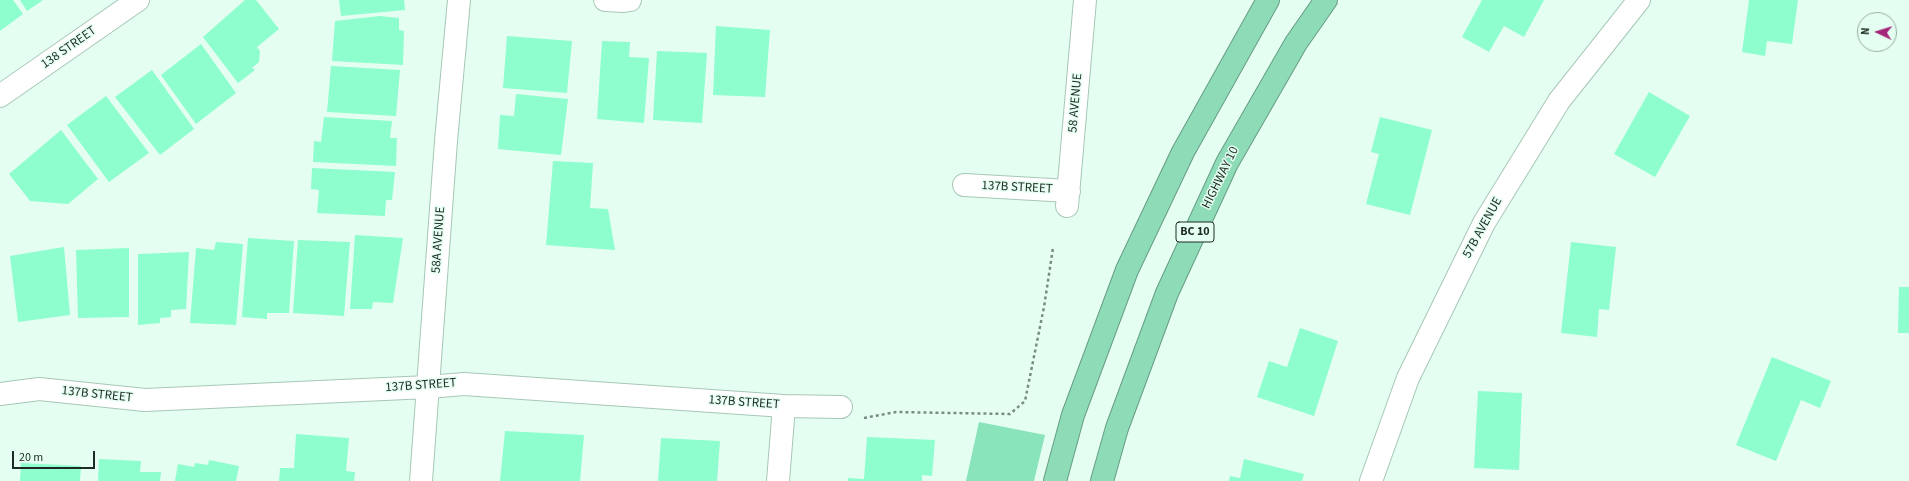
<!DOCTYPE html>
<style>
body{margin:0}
#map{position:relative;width:1909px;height:481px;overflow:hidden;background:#e4fff1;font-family:"Source Sans 3",sans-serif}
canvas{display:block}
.north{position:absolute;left:1857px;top:12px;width:40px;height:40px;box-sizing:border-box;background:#e4fff1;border:1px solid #95aa9f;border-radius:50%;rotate:274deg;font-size:11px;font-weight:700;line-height:16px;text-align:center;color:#1e2a24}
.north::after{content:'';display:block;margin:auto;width:14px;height:18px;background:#a3267a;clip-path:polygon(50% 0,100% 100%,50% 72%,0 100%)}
.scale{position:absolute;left:12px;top:451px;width:83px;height:18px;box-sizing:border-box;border:2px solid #1e2a24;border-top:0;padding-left:5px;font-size:12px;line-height:14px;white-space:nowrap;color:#1e2a24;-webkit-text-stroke:3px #e4fff1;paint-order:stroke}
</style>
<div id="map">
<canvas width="1909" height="481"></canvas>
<div class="north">N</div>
<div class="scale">20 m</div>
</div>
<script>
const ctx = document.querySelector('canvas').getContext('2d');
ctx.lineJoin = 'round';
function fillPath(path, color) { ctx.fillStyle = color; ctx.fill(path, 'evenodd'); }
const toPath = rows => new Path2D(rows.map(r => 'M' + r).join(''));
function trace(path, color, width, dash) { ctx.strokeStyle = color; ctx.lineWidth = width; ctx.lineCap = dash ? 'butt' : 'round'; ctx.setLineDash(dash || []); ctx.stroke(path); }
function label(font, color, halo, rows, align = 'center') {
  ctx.font = font + ' "Source Sans 3",sans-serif'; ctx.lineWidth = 3; ctx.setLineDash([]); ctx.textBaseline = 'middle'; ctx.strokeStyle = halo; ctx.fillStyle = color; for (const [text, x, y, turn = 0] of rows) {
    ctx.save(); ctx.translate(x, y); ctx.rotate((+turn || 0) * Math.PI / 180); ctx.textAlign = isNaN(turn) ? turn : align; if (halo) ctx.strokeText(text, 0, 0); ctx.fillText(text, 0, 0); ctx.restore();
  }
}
const green = toPath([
 [979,422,1045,435,1034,481,966,481]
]);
const building = toPath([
 [0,0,13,0,23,14,0,31],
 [20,0,43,0,27,11],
 [245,0,256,0,279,29,257,47,260,51,259,62,252,68,255,70,238,83,203,37],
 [339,0,404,0,405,10,341,16],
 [1482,0,1544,0,1524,37,1504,26,1489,52,1462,37],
 [1749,0,1798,0,1792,44,1767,41,1765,56,1742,52],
 [380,16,399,18,399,30,404,31,403,65,332,61,335,21],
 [716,26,770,30,765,97,713,95],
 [507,36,572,41,567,93,503,88],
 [602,41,630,42,629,57,649,58,644,123,597,119],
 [201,44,236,93,196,124,161,75],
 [657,51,707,53,702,123,653,120],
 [331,66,400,70,396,116,327,112],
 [152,70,194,129,160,155,115,97],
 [1649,92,1690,116,1655,177,1614,154],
 [516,94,568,99,561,155,498,149,500,115,514,116],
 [106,96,149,153,109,182,67,125],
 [324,117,392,121,390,138,397,138,396,166,313,162,314,141,321,142],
 [1380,117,1432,130,1410,215,1366,204,1379,154,1371,152],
 [61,130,98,179,68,204,30,201,9,174],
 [553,161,593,163,590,208,608,209,615,250,546,245],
 [312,168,395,172,392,200,386,200,385,216,317,213,319,190,311,189],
 [355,235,403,238,393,303,373,302,372,309,350,309],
 [248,238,294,241,289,313,267,313,267,319,242,317],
 [298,240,350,242,344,316,293,313],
 [216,242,243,244,236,325,190,323,196,248,214,250],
 [1571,242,1616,247,1609,310,1599,309,1597,337,1561,333],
 [64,247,70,315,18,322,10,256],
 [129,248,129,317,78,318,76,250],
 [189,252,186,309,171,310,171,317,160,318,160,323,138,325,138,254],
 [1899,287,1909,287,1909,333,1898,333],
 [1300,328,1338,341,1314,416,1257,397,1269,361,1287,367],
 [1772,357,1831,381,1820,408,1801,400,1776,461,1736,445],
 [1478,391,1522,393,1519,470,1474,468],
 [505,431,584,435,580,481,500,481],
 [296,434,349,438,346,471,355,472,354,481,279,481,280,468,294,468],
 [867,437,935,440,932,476,922,475,922,481,848,481,848,478,864,479],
 [661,438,720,441,717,481,658,481],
 [99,459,141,461,140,472,161,472,160,481,98,481],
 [1244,459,1304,474,1302,481,1229,481,1230,476,1240,478],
 [209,460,239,466,236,481,175,481,178,464,194,467,195,463,208,465],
 [21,463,81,466,80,481,20,481]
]);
const path = toPath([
 [864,418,896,412,1010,414,1025,401,1044,307,1053,248]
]);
const minor = toPath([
 [605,0,624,1,630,0],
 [0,96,138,0],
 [964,185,1069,191],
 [1067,206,1085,0],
 [0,394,39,389,145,400,428,387,464,384,784,406,841,407],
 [421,481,446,141,459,0],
 [778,481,784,406],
 [1371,481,1408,378,1484,223,1559,101,1639,0]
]);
const highway = toPath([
 [1055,481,1073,415,1127,270,1183,152,1268,0],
 [1102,481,1117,428,1167,293,1227,163,1296,43,1326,0]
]);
const shields = [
 [1195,232,38]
];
const shieldNames = [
 ["BC 10",1195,232]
];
const streetNames = [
 ["138 STREET",69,48,-35],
 ["58 AVENUE",1076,103,-85],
 ["HIGHWAY 10",1221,178,-64],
 ["137B STREET",1017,188,3],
 ["57B AVENUE",1483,228,-61],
 ["58A AVENUE",439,240,-86],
 ["137B STREET",421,386,-4],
 ["137B STREET",97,395,6],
 ["137B STREET",744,403,4]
];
fillPath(green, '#89e3bb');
fillPath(building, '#8efece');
trace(minor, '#a7c7b7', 24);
trace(highway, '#679d84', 24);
trace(path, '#798c83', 2.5, [3, 3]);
trace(minor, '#fff', 22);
trace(highway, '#8edbb8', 22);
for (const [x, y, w] of shields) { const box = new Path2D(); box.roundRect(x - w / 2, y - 10, w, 20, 3); ctx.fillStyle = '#e4fff1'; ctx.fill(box); trace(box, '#1e2a24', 1); }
label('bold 12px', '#1e2a24', null, shieldNames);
label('13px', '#1e2a24', '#e4fff1', streetNames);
</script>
